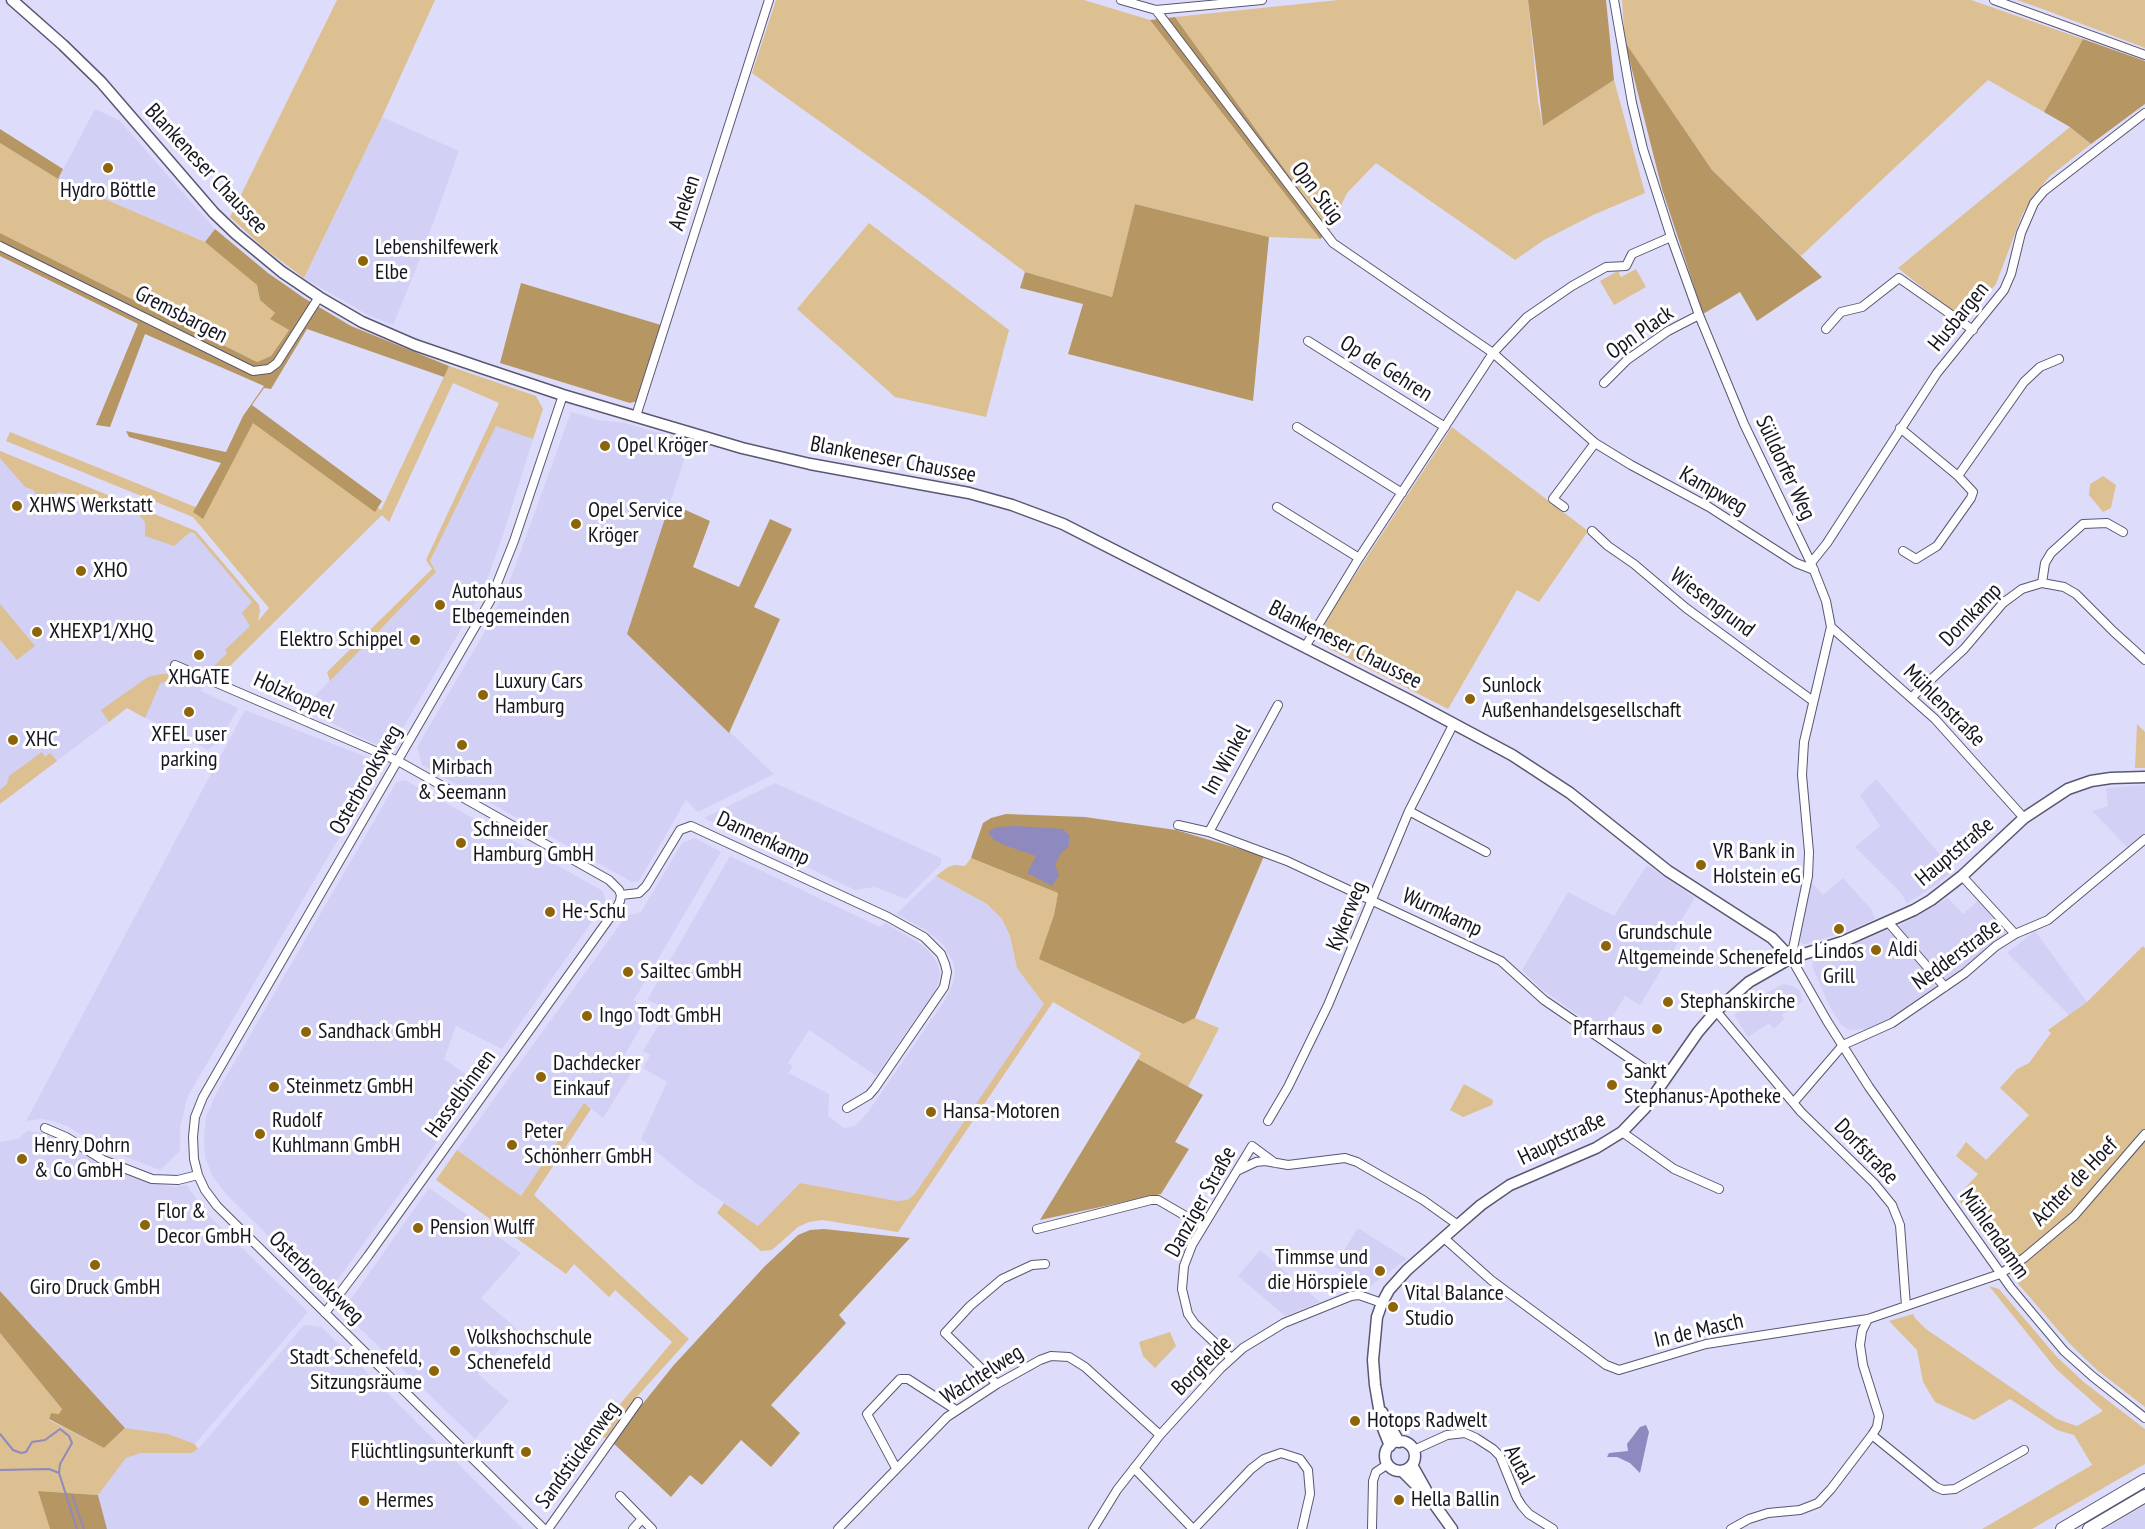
<!DOCTYPE html>
<meta charset="utf-8">
<style>
body{margin:0}
canvas{display:block;background:#dedcfb}
</style>
<canvas width="2145" height="1529"></canvas>
<script>
const ctx = document.querySelector('canvas').getContext('2d');
ctx.lineJoin = 'round';
function fillPath(path, color) { ctx.fillStyle = color; ctx.fill(path, 'evenodd'); }
const toPath = rows => new Path2D(rows.map(r => 'M' + r).join(''));
function trace(path, color, width, dash) { ctx.strokeStyle = color; ctx.lineWidth = width; ctx.lineCap = dash ? 'butt' : 'round'; ctx.setLineDash(dash || []); ctx.stroke(path); }
function label(font, color, halo, rows, align = 'center') {
  ctx.font = font + ' "PT Sans Narrow",sans-serif'; ctx.lineWidth = 6; ctx.setLineDash([]); ctx.textBaseline = 'middle'; ctx.strokeStyle = halo; ctx.fillStyle = color; for (const [text, x, y, turn = 0] of rows) {
    ctx.save(); ctx.translate(x, y); ctx.rotate((+turn || 0) * Math.PI / 180); ctx.textAlign = isNaN(turn) ? turn : align; if (halo) ctx.strokeText(text, 0, 0); ctx.fillText(text, 0, 0); ctx.restore();
  }
}
const built = toPath([
 [95,109,120,121,215,229,205,242,58,179],
 [382,117,459,151,422,254,393,325,368,315,304,278],
 [571,412,599,420,625,423,690,442,627,634,774,774,698,812,686,800,639,881,632,882,422,765,417,747,483,635,499,603,511,578],
 [496,425,533,439,502,538,488,577,464,624,393,745,383,748,302,709,435,572,430,561],
 [0,451,196,531,259,605,260,611,257,622,211,669,201,691,238,708,220,741,208,750,127,708,0,804],
 [245,710,377,761,380,768,188,1096,180,1127,180,1151,160,1170,100,1147,69,1127,54,1121,41,1119,26,1121],
 [1876,779,1953,870,1939,883,1907,903,1900,892,1855,847,1880,826,1860,795],
 [405,780,603,891,606,902,502,1049,456,1026,444,1059,479,1083,331,1289,322,1289,226,1194,213,1177,205,1157,204,1137,206,1117,216,1094,396,783],
 [775,783,941,858,941,864,906,899,875,887,855,890,704,818],
 [2145,785,2145,833,2127,847,2092,811,2108,806,2106,788],
 [695,838,721,852,634,1000,650,1011,624,1056,637,1064,603,1118,584,1103,521,1196,457,1150,626,916,641,912,682,843],
 [730,856,880,927,885,923,919,943,928,950,938,964,940,974,938,984,933,994,876,1076,809,1030,788,1063,793,1066,788,1075,791,1074,829,1094,828,1116,844,1128,855,1126,868,1112,945,1000,953,983,955,973,954,964,943,944,926,930,896,914,936,876,987,904,1002,919,1010,936,1017,968,1045,1004,914,1195,907,1200,897,1201,800,1183,758,1226,691,1180,641,1139,667,1082,643,1068,650,1055,643,1051,668,1009,647,1000],
 [1647,865,1695,898,1676,929,1683,934,1640,1005,1625,996,1604,1031,1570,1010,1539,987,1522,970,1568,892,1614,916],
 [1843,878,1871,909,1875,919,1845,932,1806,944,1802,944,1799,937,1811,882,1823,895],
 [1948,898,1963,914,1980,899,2009,930,1963,970,1947,981,1944,980,1897,927],
 [1888,930,1938,985,1892,1019,1865,1029,1849,1030,1842,1026,1830,1007,1812,966,1813,962],
 [2035,931,2087,1002,2069,1015,2007,953],
 [1783,984,1793,986,1800,991,1803,1001,1782,1015,1784,1019,1774,1029,1769,1023,1748,1037,1734,1015,1755,999],
 [27,1131,40,1132,69,1144,107,1166,157,1184,175,1187,187,1185,205,1212,308,1312,195,1444,168,1434,125,1428,0,1291,0,1142,18,1139],
 [429,1188,521,1253,481,1298,517,1329,478,1374,509,1401,475,1439,347,1316,346,1306],
 [1358,1228,1407,1259,1370,1286,1363,1288,1334,1266],
 [1260,1250,1320,1302,1285,1316,1238,1276],
 [304,1325,322,1327,523,1529,107,1529,98,1495,126,1458,141,1453,192,1453,198,1449],
 [2145,1505,2145,1529,2104,1529]
]);
const green = toPath([
 [337,0,435,0,382,117,304,278,265,249,230,217],
 [776,0,1084,0,1150,20,1320,239,1269,237,1135,204,1112,297,1025,272,920,193,752,73],
 [1338,0,1528,0,1538,102,1543,126,1614,80,1645,193,1593,215,1544,240,1515,260,1376,163,1347,193,1329,231,1175,17],
 [1622,0,1971,0,2083,39,2044,112,1988,80,1801,256,1712,170,1625,42],
 [2017,0,2145,0,2145,48,2048,11],
 [2070,127,2091,144,2050,176,2033,196,2022,215,1996,284,1965,322,1898,268],
 [0,143,58,179,205,242,220,253,257,285,260,300,275,313,271,319,289,330,271,356,257,362,0,233],
 [869,223,1009,330,986,417,895,397,797,309],
 [1636,269,1646,287,1614,305,1600,281,1618,271,1621,277],
 [449,366,536,396,543,409,533,439,496,426,430,561,436,572,330,681,327,672,432,569,426,560,499,403,453,383,389,522,382,515,223,673,211,669,227,653,225,650,250,626,242,613,252,602,194,533,190,532,174,546,145,536,145,522,136,511,59,492,42,501,33,490,25,487,0,458,0,451,196,531,259,605,260,611,258,621,269,608,193,517,6,441,10,432,198,508,248,413,381,510],
 [1452,427,1588,531,1539,602,1517,590,1448,709,1328,648,1321,637,1327,618],
 [2103,476,2116,485,2111,508,2103,512,2089,495,2090,484],
 [0,604,35,646,17,660,0,640],
 [161,674,169,674,189,681,186,687,168,680,160,684,145,718,127,708,109,722,101,710,148,677],
 [2137,724,2145,732,2145,768,2135,768],
 [42,752,45,757,50,753,57,761,0,804,0,790,7,784,9,776],
 [971,858,1058,893,1054,915,1040,959,1182,1024,1195,1018,1219,1028,1207,1052,1188,1087,1138,1059,1141,1053,1053,1002,898,1232,822,1220,809,1222,798,1227,772,1250,761,1251,717,1213,724,1203,758,1226,800,1183,897,1201,907,1200,914,1195,1044,1004,1017,968,1010,936,1002,919,987,904,936,876,948,867,955,865,965,866],
 [2143,946,2145,948,2145,1407,2097,1370,2070,1344,2015,1280,1957,1197,1978,1174,1956,1156,1966,1142,1986,1160,2029,1115,2000,1088,2017,1069,2029,1063,2051,1033,2048,1030,2087,1002],
 [1464,1084,1493,1100,1492,1105,1463,1117,1450,1110],
 [584,1103,591,1109,534,1195,689,1339,634,1400,606,1438,597,1436,621,1403,672,1342,615,1290,609,1297,574,1264,566,1274,436,1180,457,1150,521,1196],
 [1989,1286,1999,1289,2057,1357,2085,1383,2145,1429,2145,1464,2032,1529,1982,1529,2092,1465,2074,1435,2057,1430,2010,1399,1974,1420,1935,1402,1923,1382,1917,1350,1889,1321,1913,1314,1915,1318,1926,1329,2057,1419,2077,1426,2103,1411,2056,1369],
 [1170,1332,1176,1346,1155,1368,1143,1356,1139,1342],
 [0,1333,62,1409,59,1414,51,1413,49,1420,104,1448,125,1428,168,1434,195,1444,198,1449,192,1453,141,1453,126,1458,98,1495,39,1491,50,1529,0,1529]
]);
const forest = toPath([
 [1528,0,1606,0,1614,80,1543,126],
 [1175,17,1329,231,1320,239,1150,20],
 [2083,39,2145,61,2145,104,2091,144,2070,127,2044,112],
 [1625,42,1712,170,1822,277,1757,321,1740,292,1703,314,1662,189],
 [0,129,63,169,58,179,0,143],
 [1135,204,1269,237,1253,401,1068,354,1083,304,1020,288,1025,272,1112,297],
 [215,229,268,273,304,298,351,326,449,366,444,377,307,329,271,389,264,388,252,405,382,501,375,512,253,423,203,519,193,512,221,463,129,437,126,431,226,452,243,416,264,386,145,334,110,427,96,425,138,324,0,256,0,233,257,362,271,356,289,330,270,319,275,313,260,300,257,285,205,242],
 [521,283,661,325,638,401,630,403,500,363],
 [670,503,710,521,693,567,739,587,770,519,792,529,754,607,780,619,729,733,627,634],
 [1006,814,1085,817,1176,830,1264,856,1195,1018,1183,1024,1039,959,1054,915,1058,893,971,858,983,823,991,818],
 [1138,1059,1203,1095,1175,1142,1189,1149,1161,1194,1040,1220],
 [824,1229,910,1238,839,1315,846,1323,771,1405,800,1433,771,1467,741,1440,702,1485,690,1475,671,1497,612,1442,673,1366,765,1266,798,1235,810,1230],
 [0,1291,125,1428,104,1448,49,1419,51,1413,59,1414,62,1409,0,1333],
 [38,1491,98,1495,107,1529,50,1529]
]);
const water = toPath([
 [1016,826,1063,829,1069,835,1069,846,1061,853,1055,865,1059,875,1052,886,1027,873,1036,856,1004,845,994,840,988,832,996,827],
 [1646,1425,1649,1432,1640,1473,1630,1463,1617,1457,1607,1457,1609,1453,1628,1451,1627,1444,1640,1427]
]);
const stream = toPath([
 [0,1434,13,1450,21,1453,26,1452,32,1442,45,1440,60,1429,69,1436,72,1443,60,1464,59,1473,77,1529],
 [0,1470,49,1469,59,1473],
 [72,1495,84,1529]
]);
const minor = toPath([
 [1121,0,1156,10,1262,0],
 [1614,0,1632,103,1643,149,1671,237,1699,315,1744,424,1811,563,1826,601,1831,627,1804,742,1802,775,1809,852,1808,876,1791,958,1827,1021,1869,1087,2011,1288,2064,1351,2092,1376,2145,1418],
 [1994,0,2145,55],
 [1156,10,1333,243,1493,353,1595,443,1631,465,1709,507,1796,563,1814,570],
 [0,246,253,371,269,369,277,363,319,297],
 [1826,329,1841,312,1862,307,1899,278,1973,330],
 [1308,341,1445,427],
 [1604,383,1627,360,1668,331,1699,315],
 [636,416,769,0],
 [1297,427,1402,493],
 [1900,428,1958,476,1973,492,1971,498,1937,546,1916,559,1903,551],
 [1958,476,2024,382,2040,367,2059,359],
 [1277,507,1359,558],
 [1564,507,1553,499,1595,443],
 [1592,531,1608,546,1634,564,1686,608,1813,701],
 [1811,563,1827,543,1937,373,2004,290,2011,274,2021,233,2034,203,2044,191,2145,113],
 [2042,583,2045,563,2051,553,2083,524,2107,523,2123,532],
 [1831,627,1935,719,2024,818],
 [1305,647,1359,558,1493,353,1527,317,1572,286,1606,267,1626,266,1632,254,1671,237],
 [175,665,398,761,609,880,619,890,621,895,639,893,646,886,680,830,691,826,888,917,924,937,941,954,945,964,947,972,944,987,875,1088,869,1095,847,1108],
 [1912,697,1964,649,2003,603,2022,589,2042,583,2064,587,2076,594,2114,632,2145,660],
 [1409,811,1486,852],
 [1178,825,1209,832,1287,861,1501,961,1544,1000,1664,1082],
 [1209,832,1278,705],
 [1962,876,2015,934],
 [1888,922,1945,987],
 [1716,1011,1801,1112,1874,1183,1892,1205,1900,1225,1906,1306],
 [1794,1102,1843,1045,1892,1023,1965,973,1996,946,2015,934,2048,920,2145,839],
 [1268,1121,1288,1087,1328,1005,1409,811,1454,723],
 [45,1128,66,1137,103,1160,152,1179,178,1180,198,1175],
 [1622,1132,1674,1169,1719,1189],
 [1237,1171,1256,1162,1265,1161,1288,1165,1345,1158,1357,1162,1423,1200,1458,1225],
 [1037,1229,1151,1200,1158,1200,1203,1226],
 [1444,1238,1491,1280,1606,1365,1619,1370,1706,1344,1868,1319,2000,1274,2024,1258,2074,1216,2145,1134],
 [325,1313,368,1256,616,909,620,901,621,895],
 [1231,1358,1195,1324,1188,1314,1182,1289,1184,1266,1192,1245,1252,1146,1275,1163],
 [997,1384,945,1333,970,1306,1002,1279,1032,1265,1045,1264],
 [1872,1435,1936,1487,1943,1490,1955,1489,2024,1450],
 [1414,1450,1447,1435,1465,1433,1476,1438,1493,1449,1500,1456,1517,1498,1522,1506,1529,1514,1553,1529],
 [896,1468,867,1414,900,1379,908,1379,956,1410],
 [1134,1468,1193,1529],
 [620,1496,652,1529],
 [544,1529,217,1206,205,1190,198,1175,194,1159,193,1137,195,1117,203,1097,490,601,514,541,563,395],
 [548,1529,638,1402],
 [633,1529,642,1519],
 [838,1529,947,1417,997,1384,1040,1360,1051,1356,1069,1357,1085,1367,1160,1435],
 [1093,1529,1117,1490,1160,1435,1221,1368,1243,1348,1284,1323,1351,1296,1359,1295,1382,1303],
 [1194,1529,1251,1469,1264,1459,1281,1453,1300,1459,1308,1470,1310,1494,1302,1529],
 [1372,1529,1373,1481,1376,1472,1388,1464],
 [1731,1529,1749,1519,1768,1513,1800,1510,1818,1503,1831,1489,1872,1435,1877,1427,1879,1416,1863,1365,1860,1345,1862,1331,1868,1319]
]);
const major = toPath([
 [12,0,63,45,101,82,214,213,236,234,282,272,319,297,362,322,415,345,482,368,563,395,742,448,810,464,969,493,1012,505,1063,524,1411,701,1512,755,1570,793,1668,871,1772,938,1791,958],
 [1382,1412,1399,1442],
 '1385 1456a15 15 0 1 1 30 0a15 15 0 1 1-30 0Z',
 [1390,1446,1382,1426,1375,1385,1373,1360,1377,1317,1382,1303,1389,1290,1407,1270,1458,1225,1481,1205,1510,1185,1596,1148,1622,1132,1645,1108,1698,1032,1716,1011,1749,982,1791,958,1842,942,1914,910,1931,900,1962,876,2024,818,2068,789,2091,781,2111,778,2145,777],
 [1412,1465,1426,1490],
 [1402,1471,1432,1501,1452,1529]
]);
const highway = toPath([
 [2062,1529,2145,1480],
 [2089,1529,2145,1496]
]);
const markers = [
 [108,168,6,"#8d6508"],
 [363,261,6,"#8d6508"],
 [605,446,6,"#8d6508"],
 [17,506,6,"#8d6508"],
 [576,524,6,"#8d6508"],
 [81,571,6,"#8d6508"],
 [440,605,6,"#8d6508"],
 [37,632,6,"#8d6508"],
 [415,640,6,"#8d6508"],
 [199,655,6,"#8d6508"],
 [483,695,6,"#8d6508"],
 [1470,699,6,"#8d6508"],
 [189,712,6,"#8d6508"],
 [13,740,6,"#8d6508"],
 [462,745,6,"#8d6508"],
 [461,843,6,"#8d6508"],
 [1701,865,6,"#8d6508"],
 [550,912,6,"#8d6508"],
 [1839,929,6,"#8d6508"],
 [1606,946,6,"#8d6508"],
 [1876,950,6,"#8d6508"],
 [628,972,6,"#8d6508"],
 [1668,1002,6,"#8d6508"],
 [587,1016,6,"#8d6508"],
 [1657,1029,6,"#8d6508"],
 [306,1032,6,"#8d6508"],
 [541,1077,6,"#8d6508"],
 [1612,1085,6,"#8d6508"],
 [274,1087,6,"#8d6508"],
 [931,1112,6,"#8d6508"],
 [260,1134,6,"#8d6508"],
 [512,1145,6,"#8d6508"],
 [22,1159,6,"#8d6508"],
 [145,1225,6,"#8d6508"],
 [418,1228,6,"#8d6508"],
 [95,1265,6,"#8d6508"],
 [1380,1271,6,"#8d6508"],
 [1393,1307,6,"#8d6508"],
 [455,1351,6,"#8d6508"],
 [434,1371,6,"#8d6508"],
 [1355,1421,6,"#8d6508"],
 [526,1452,6,"#8d6508"],
 [1399,1500,6,"#8d6508"],
 [364,1501,6,"#8d6508"]
];
const streetNames = [
 ["Blankeneser Chaussee",206,169,47],
 ["Opn Stüg",1317,193,53],
 ["Aneken",685,203,-72],
 ["Gremsbargen",181,315,27],
 ["Husbargen",1959,317,-51],
 ["Opn Plack",1640,333,-35],
 ["Op de Gehren",1386,369,32],
 ["Blankeneser Chaussee",893,460,11],
 ["Sülldorfer Weg",1785,468,65],
 ["Kampweg",1713,491,30],
 ["Wiesengrund",1712,603,37],
 ["Dornkamp",1971,615,-46],
 ["Blankeneser Chaussee",1345,645,27],
 ["Holzkoppel",294,696,24],
 ["Mühlenstraße",1944,706,45],
 ["Im Winkel",1227,760,-61],
 ["Osterbrooksweg",366,780,-60],
 ["Dannenkamp",763,839,25],
 ["Hauptstraße",1955,852,-40],
 ["Wurmkamp",1442,913,25],
 ["Kykerweg",1347,916,-68],
 ["Nedderstraße",1957,955,-36],
 ["Hasselbinnen",461,1094,-54],
 ["Hauptstraße",1562,1139,-26],
 ["Dorfstraße",1866,1152,46],
 ["Achter de Hoef",2075,1182,-46],
 ["Danziger Straße",1201,1202,-61],
 ["Mühlendamm",1994,1234,55],
 ["Osterbrooksweg",316,1278,44],
 ["In de Masch",1699,1331,-13],
 ["Borgfelde",1202,1366,-45],
 ["Wachtelweg",982,1375,-32],
 ["Sandstückenweg",578,1455,-54],
 ["Autal",1519,1465,62]
];
const poiNames = [
 ["Hydro Böttle",108,191,"center"],
 ["Lebenshilfewerk",375,248],
 ["Elbe",375,273],
 ["Opel Kröger",617,446],
 ["XHWS Werkstatt",29,506],
 ["Opel Service",588,511],
 ["Kröger",588,536],
 ["XHO",93,571],
 ["Autohaus",452,592],
 ["Elbegemeinden",452,617],
 ["XHEXP1/XHQ",49,632],
 ["Elektro Schippel",403,640,"right"],
 ["XHGATE",199,678,"center"],
 ["Luxury Cars",495,682],
 ["Hamburg",495,707],
 ["Sunlock",1482,686],
 ["Außenhandelsgesellschaft",1482,711],
 ["XFEL user",189,735,"center"],
 ["parking",189,760,"center"],
 ["XHC",25,740],
 ["Mirbach",462,768,"center"],
 ["& Seemann",462,793,"center"],
 ["Schneider",473,830],
 ["Hamburg GmbH",473,855],
 ["VR Bank in",1713,852],
 ["Holstein eG",1713,877],
 ["He-Schu",562,912],
 ["Grundschule",1618,933],
 ["Altgemeinde Schenefeld",1618,958],
 ["Aldi",1888,950],
 ["Lindos",1839,952,"center"],
 ["Grill",1839,977,"center"],
 ["Sailtec GmbH",640,972],
 ["Stephanskirche",1680,1002],
 ["Ingo Todt GmbH",599,1016],
 ["Pfarrhaus",1645,1029,"right"],
 ["Sandhack GmbH",318,1032],
 ["Dachdecker",553,1064],
 ["Einkauf",553,1089],
 ["Sankt",1624,1072],
 ["Stephanus-Apotheke",1624,1097],
 ["Steinmetz GmbH",286,1087],
 ["Hansa-Motoren",943,1112],
 ["Rudolf",272,1121],
 ["Kuhlmann GmbH",272,1146],
 ["Peter",524,1132],
 ["Schönherr GmbH",524,1157],
 ["Henry Dohrn",34,1146],
 ["& Co GmbH",34,1171],
 ["Flor &",157,1212],
 ["Decor GmbH",157,1237],
 ["Pension Wulff",430,1228],
 ["Timmse und",1368,1258,"right"],
 ["die Hörspiele",1368,1283,"right"],
 ["Giro Druck GmbH",95,1288,"center"],
 ["Vital Balance",1405,1294],
 ["Studio",1405,1319],
 ["Volkshochschule",467,1338],
 ["Schenefeld",467,1363],
 ["Stadt Schenefeld,",422,1358,"right"],
 ["Sitzungsräume",422,1383,"right"],
 ["Hotops Radwelt",1367,1421],
 ["Flüchtlingsunterkunft",514,1452,"right"],
 ["Hella Ballin",1411,1500],
 ["Hermes",376,1501]
];
fillPath(built, '#d3d0f6');
fillPath(green, '#dcc091');
fillPath(forest, '#b69763');
fillPath(water, '#8e89be');
trace(stream, '#8e89be', 2);
trace(minor, '#595771', 10);
trace(major, '#595771', 13);
trace(highway, '#595771', 14);
trace(minor, '#fff', 8);
trace(major, '#fff', 10);
trace(highway, '#fff', 12);
for (const [x, y, r, color] of markers) { const dot = new Path2D(); dot.arc(x, y, r, 0, 2 * Math.PI); ctx.fillStyle = color; ctx.fill(dot); trace(dot, '#fff', 2); }
label('22px', '#161520', '#fff', streetNames);
label('22px', '#161520', '#fff', poiNames, 'left');
</script>
